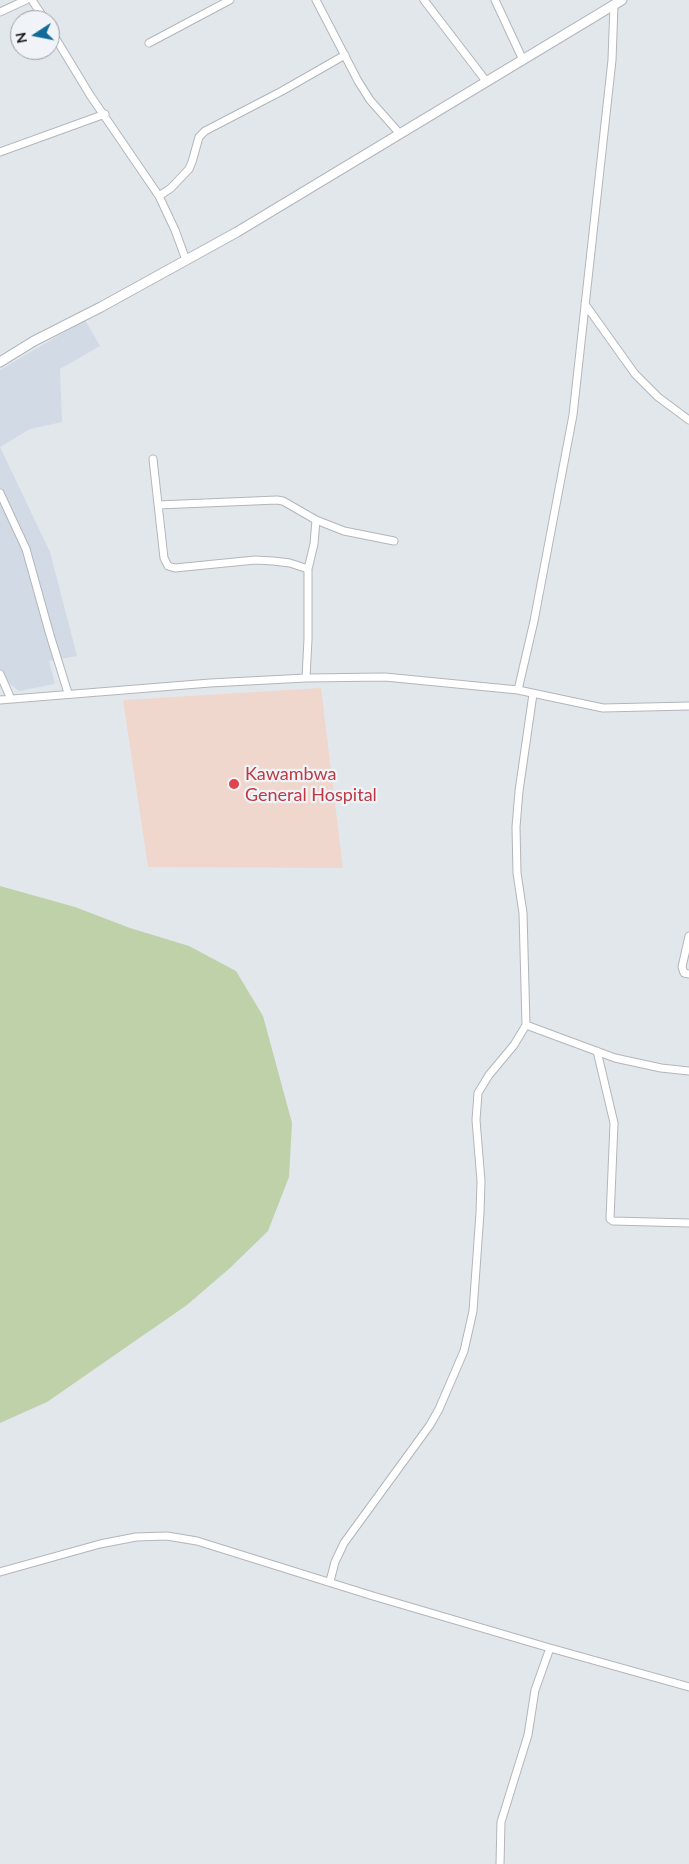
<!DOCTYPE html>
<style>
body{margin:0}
#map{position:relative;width:689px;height:1864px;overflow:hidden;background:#e2e7ec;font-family:Lato,sans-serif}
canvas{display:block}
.north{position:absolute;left:10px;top:10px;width:50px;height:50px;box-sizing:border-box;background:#f0f4f9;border:1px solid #9a9ca0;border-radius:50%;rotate:259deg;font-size:14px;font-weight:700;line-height:20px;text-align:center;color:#18191b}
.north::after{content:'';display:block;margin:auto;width:18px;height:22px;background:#116a9a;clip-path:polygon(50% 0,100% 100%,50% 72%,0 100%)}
</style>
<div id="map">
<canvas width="689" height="1864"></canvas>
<div class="north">N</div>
</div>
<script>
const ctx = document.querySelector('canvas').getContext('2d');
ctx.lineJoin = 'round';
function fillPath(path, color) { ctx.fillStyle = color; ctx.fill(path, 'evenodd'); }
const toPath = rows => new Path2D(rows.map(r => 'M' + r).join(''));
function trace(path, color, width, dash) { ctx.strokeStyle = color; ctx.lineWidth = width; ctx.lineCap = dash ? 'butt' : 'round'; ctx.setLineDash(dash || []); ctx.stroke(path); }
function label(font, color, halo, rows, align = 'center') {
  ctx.font = font + ' Lato,sans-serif'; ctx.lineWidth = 4.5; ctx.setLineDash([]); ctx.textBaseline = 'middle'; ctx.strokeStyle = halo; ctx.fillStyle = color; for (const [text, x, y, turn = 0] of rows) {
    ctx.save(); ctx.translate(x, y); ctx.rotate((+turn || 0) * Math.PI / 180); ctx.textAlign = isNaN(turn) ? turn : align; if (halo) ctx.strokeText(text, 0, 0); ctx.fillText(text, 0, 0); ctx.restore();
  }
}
const built = toPath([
 [85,320,100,346,60,369,62,422,30,429,0,447,50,552,77,656,49,661,55,684,19,691,6,681,0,668,0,370]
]);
const medical = toPath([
 [321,688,343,868,148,867,123,700]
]);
const green = toPath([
 [0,886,75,907,130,928,189,946,236,971,263,1016,292,1123,289,1177,268,1231,230,1268,187,1305,47,1402,0,1423]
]);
const minor = toPath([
 [32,0,45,20],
 [316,0,358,81,370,100,400,134],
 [424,0,486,81],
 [495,0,523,60],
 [0,12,26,0],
 [50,29,90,95,159,196,175,230,186,260],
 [149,43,230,0],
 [0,152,105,114],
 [159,196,171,188,189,169,192,162,199,137,205,131,282,91,345,55],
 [585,304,635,374,658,397,689,420],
 [153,459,164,558,168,566,175,568,255,560,273,561,290,563,308,569],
 [0,493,26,549,50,635,68,693],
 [158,505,277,500,283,501,316,520,344,531,394,541],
 [0,674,11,699],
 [306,678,308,639,308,569,314,544,316,520],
 [518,690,534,621,573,415,612,60,614,5],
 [533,694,519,791,516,827,517,873,523,913,526,1025,615,1058,661,1068,689,1071],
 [0,700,210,683,306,678,385,677,518,690,603,708,689,706],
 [689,936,682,967,684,973,689,974],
 [597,1051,614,1123,610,1219,613,1221,689,1223],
 [0,1572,100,1544,136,1537,167,1536,197,1541,373,1596,550,1648,689,1687],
 [330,1581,335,1562,344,1543,430,1425,439,1409,464,1351,473,1311,480,1213,481,1181,476,1120,478,1093,489,1075,514,1045,526,1025],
 [500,1864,501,1822,528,1735,535,1690,550,1648]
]);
const major = toPath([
 [0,362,34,341,101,307,237,232,622,0]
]);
const markers = [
 [234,784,6,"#e0444e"]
];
const healthNames = [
 ["Kawambwa",245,774],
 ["General Hospital",245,795]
];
fillPath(built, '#d1dae5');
fillPath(medical, '#efd7cd');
fillPath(green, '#bfd1a8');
trace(minor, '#b2b6bb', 9);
trace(major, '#b2b6bb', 11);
trace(minor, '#fff', 7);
trace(major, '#fff', 9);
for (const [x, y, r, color] of markers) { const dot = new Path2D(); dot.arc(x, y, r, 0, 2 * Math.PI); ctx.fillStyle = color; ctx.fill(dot); trace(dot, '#f0f4f9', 2); }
label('18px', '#be3a42', '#f0f4f9', healthNames, 'left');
</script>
